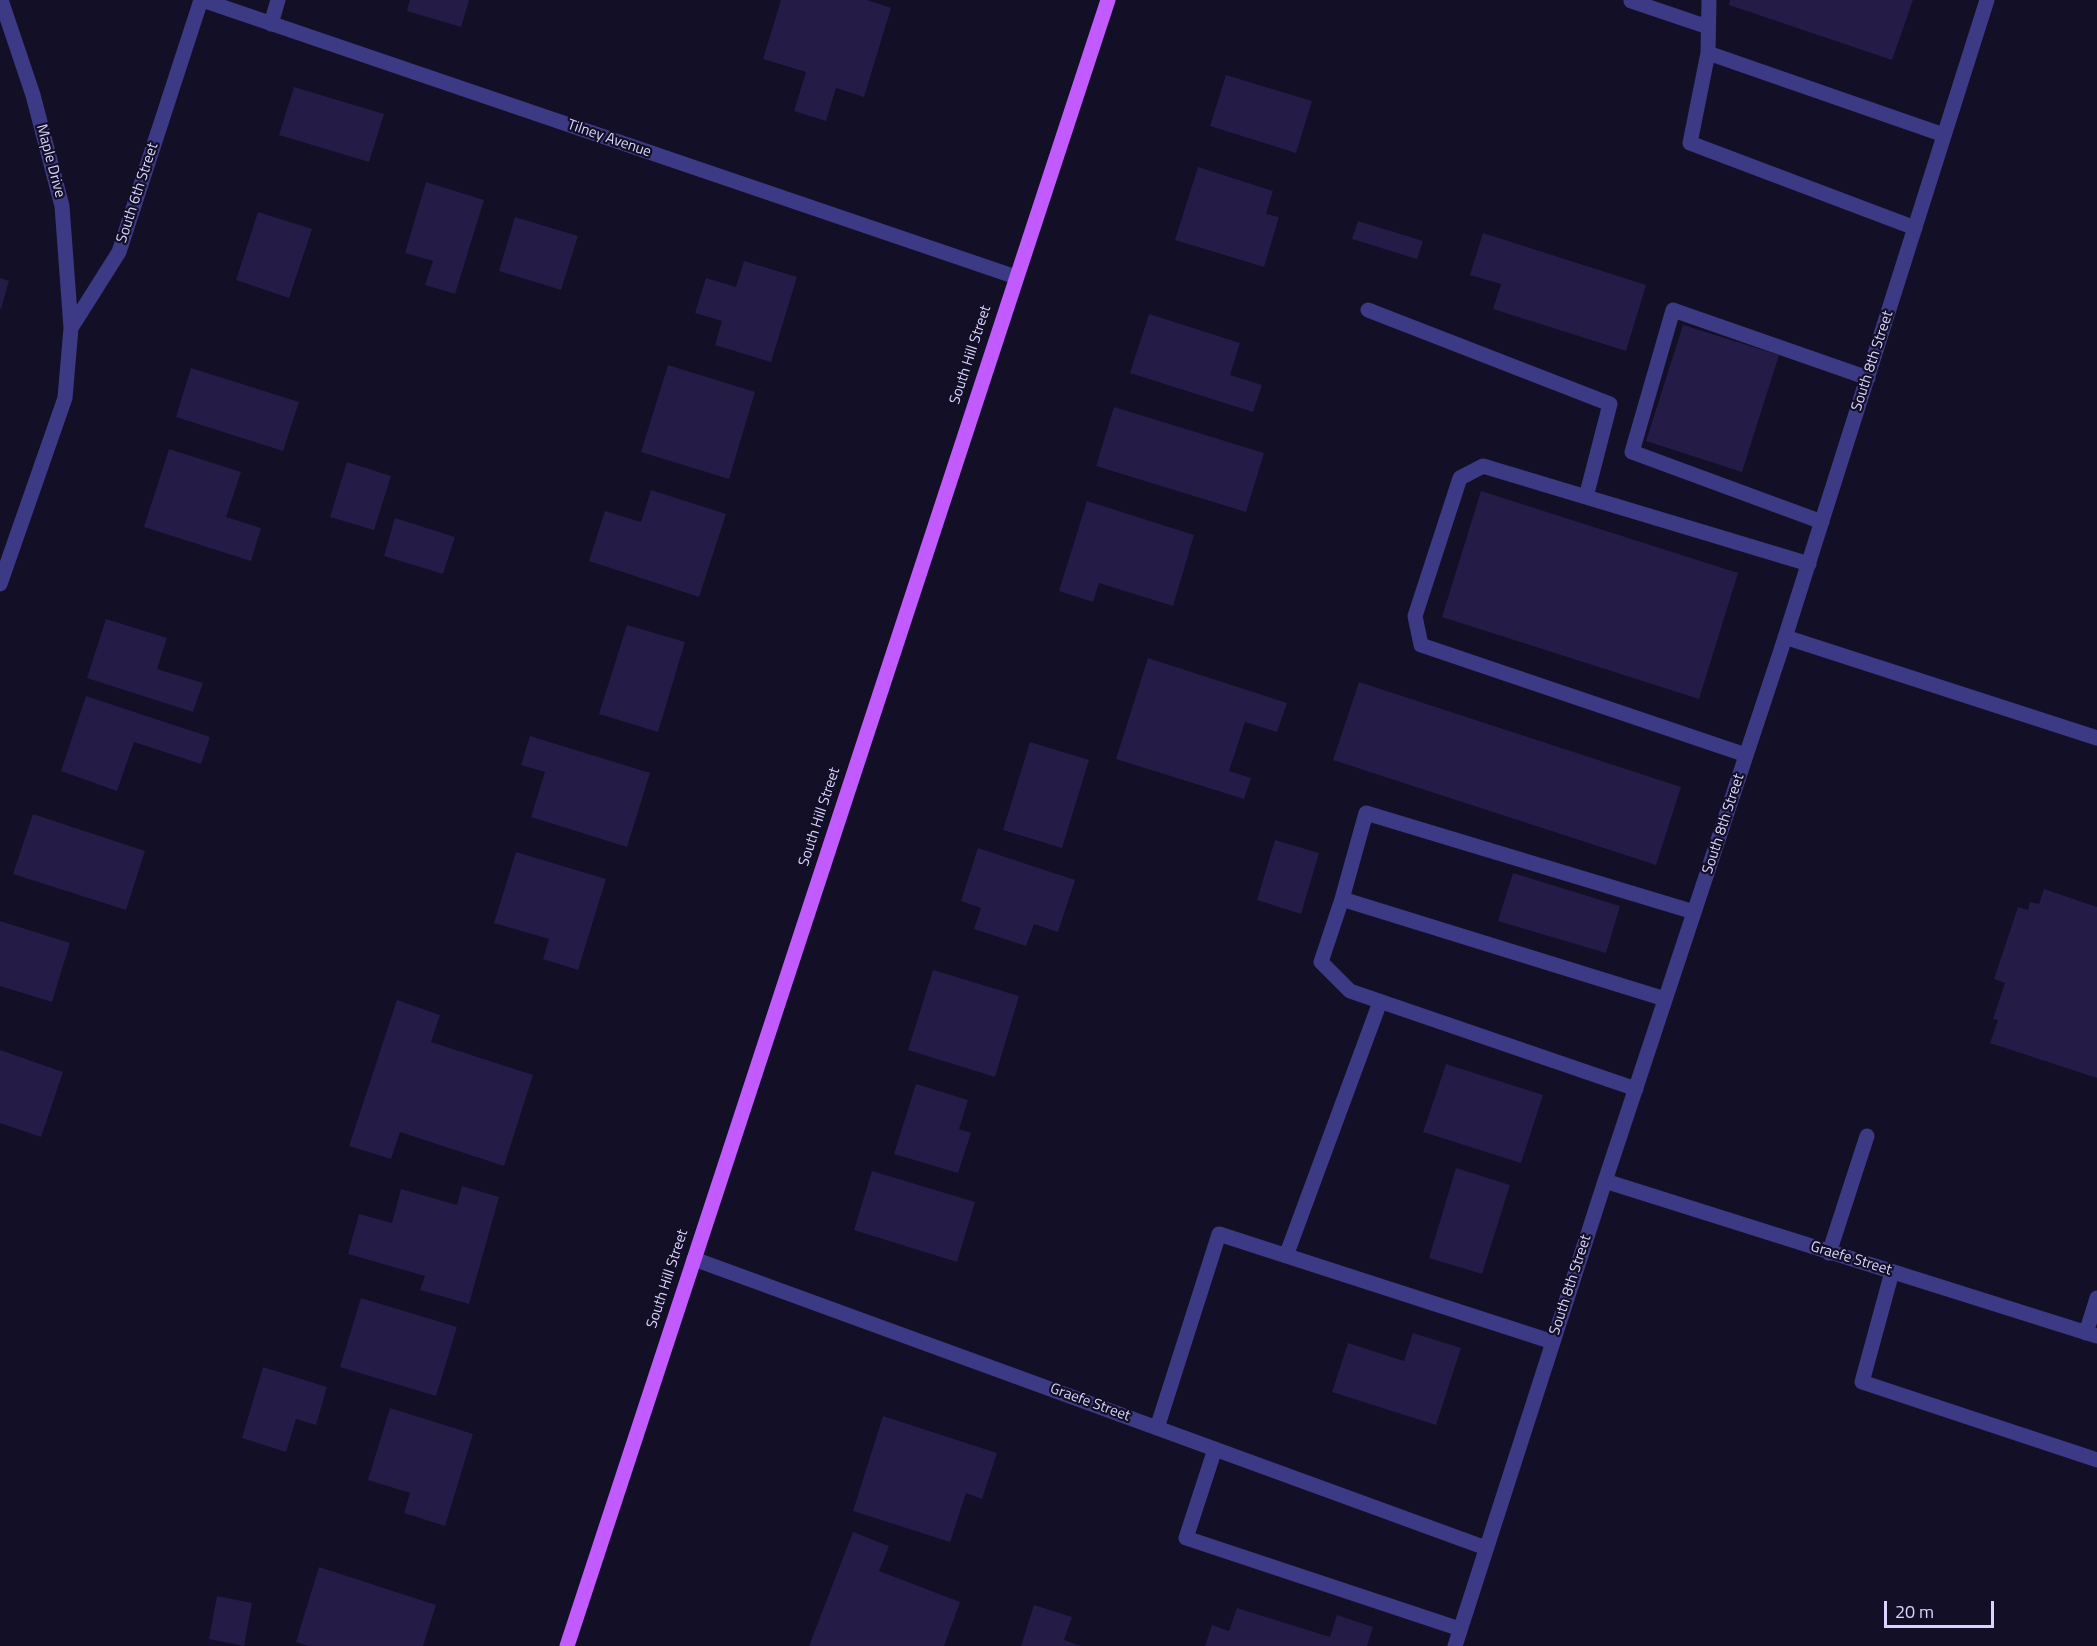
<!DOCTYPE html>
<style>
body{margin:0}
#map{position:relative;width:2097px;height:1646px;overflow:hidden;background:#130f26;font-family:"Titillium Web",sans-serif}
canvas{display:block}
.scale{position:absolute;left:1884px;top:1601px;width:110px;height:27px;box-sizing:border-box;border:3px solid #d9d4ff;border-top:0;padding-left:8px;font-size:18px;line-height:21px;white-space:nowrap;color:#d9d4ff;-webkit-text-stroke:4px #130f26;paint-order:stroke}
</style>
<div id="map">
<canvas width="2097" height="1646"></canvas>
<div class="scale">20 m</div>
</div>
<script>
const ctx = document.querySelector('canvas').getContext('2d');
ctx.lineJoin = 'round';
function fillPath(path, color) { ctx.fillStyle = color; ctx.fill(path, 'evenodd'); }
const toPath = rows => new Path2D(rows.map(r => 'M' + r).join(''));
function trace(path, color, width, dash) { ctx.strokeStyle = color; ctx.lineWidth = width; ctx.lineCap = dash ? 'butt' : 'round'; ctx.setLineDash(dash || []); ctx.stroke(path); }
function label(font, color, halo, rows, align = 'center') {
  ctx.font = font + ' "Titillium Web",sans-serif'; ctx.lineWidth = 4.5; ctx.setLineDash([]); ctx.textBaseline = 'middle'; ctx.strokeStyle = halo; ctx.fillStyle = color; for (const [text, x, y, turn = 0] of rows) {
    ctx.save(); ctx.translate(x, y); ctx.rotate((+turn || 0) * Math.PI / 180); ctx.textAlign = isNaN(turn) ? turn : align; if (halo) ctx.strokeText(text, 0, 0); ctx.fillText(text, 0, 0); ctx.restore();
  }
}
const building = toPath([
 [410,0,469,0,461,27,407,11],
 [781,0,867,0,891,8,864,97,836,88,826,121,794,111,806,72,763,59],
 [1730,0,1913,0,1892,60,1729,5],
 [1226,75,1312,101,1296,153,1210,126],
 [294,87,384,114,369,162,279,135],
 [1198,167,1273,191,1266,214,1279,217,1264,267,1175,240],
 [426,182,484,200,455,294,425,285,433,261,405,253],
 [258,212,312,229,289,298,236,280],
 [515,217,578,236,561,290,499,271],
 [1358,221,1423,241,1417,259,1352,239],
 [1483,233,1646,285,1626,351,1493,309,1501,284,1470,275],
 [744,261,797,277,771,362,715,345,722,321,695,313,706,278,736,287],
 [0,278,9,281,1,309,0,309],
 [1149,314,1240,343,1230,375,1262,385,1253,412,1130,373],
 [1683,325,1779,355,1742,472,1646,441],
 [668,365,755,392,729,479,641,452],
 [191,368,299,402,283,451,176,417],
 [1114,407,1264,453,1246,512,1096,466],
 [169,449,241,472,226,517,261,528,251,561,144,527],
 [347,462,391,476,374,530,330,517],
 [651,490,726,514,699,597,589,561,605,511,641,522],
 [1481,491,1738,573,1699,699,1442,617],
 [1087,501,1194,535,1173,606,1099,583,1093,602,1059,591],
 [395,518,455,537,443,574,384,556],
 [106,619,167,638,157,669,203,683,193,712,87,678],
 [627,625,685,642,658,732,599,714],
 [1148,658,1287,703,1277,732,1245,722,1229,771,1251,778,1244,799,1116,759],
 [1359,682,1681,787,1656,865,1333,760],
 [86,696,210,737,201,764,134,742,117,791,61,771],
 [530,736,650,773,627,847,531,817,545,772,521,765],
 [1030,742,1089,760,1062,848,1003,830],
 [33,814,145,851,126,910,13,874],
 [1275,840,1319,853,1301,914,1257,900],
 [978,848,1075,880,1058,932,1034,924,1026,946,974,929,981,908,961,901],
 [516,852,606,879,578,970,543,959,549,939,494,923],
 [1513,873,1620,906,1606,953,1498,921],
 [2044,889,2097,907,2097,1078,1990,1043,1998,1020,1993,1019,2005,983,1994,979,2018,907,2028,910,2030,902,2039,904],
 [0,921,70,943,52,1002,0,986],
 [933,970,1019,996,995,1077,908,1050],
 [397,1000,440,1015,431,1042,533,1075,504,1166,400,1132,391,1159,349,1146],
 [0,1050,63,1072,41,1137,0,1123],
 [1446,1064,1543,1095,1521,1163,1423,1132],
 [916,1084,968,1100,959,1129,971,1133,958,1173,894,1154],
 [1456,1168,1510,1185,1482,1274,1429,1258],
 [872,1171,975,1202,957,1262,854,1230],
 [462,1186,499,1197,469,1304,420,1290,425,1276,348,1254,359,1214,392,1223,401,1189,457,1205],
 [361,1298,457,1327,436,1396,340,1367],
 [1413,1333,1461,1348,1436,1425,1332,1392,1348,1343,1404,1361],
 [263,1367,327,1387,316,1425,296,1419,286,1452,242,1438],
 [390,1408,473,1434,445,1526,404,1513,410,1493,368,1480],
 [883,1416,997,1453,982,1499,966,1493,950,1542,853,1511],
 [853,1532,889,1546,879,1571,960,1602,944,1646,809,1646],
 [319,1567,436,1605,423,1646,308,1646,296,1642],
 [217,1596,252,1603,244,1646,209,1639],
 [1034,1605,1072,1617,1064,1640,1081,1646,1021,1646],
 [1237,1608,1330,1637,1337,1615,1373,1627,1367,1646,1205,1646,1212,1625,1229,1631]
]);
const minor = toPath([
 [1,0,33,95,62,206,71,328],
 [202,0,1016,277],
 [1631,1,1708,27],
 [271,24,278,0],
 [1708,53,1709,0],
 [1915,228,1690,143,1708,53,1944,135],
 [1368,310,1610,404,1586,497],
 [1822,522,1632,452,1673,310,1868,378],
 [0,584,65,398,71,328,119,252,201,0],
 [1785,637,2097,738],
 [1746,755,1421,645,1415,616,1460,478,1483,466,1809,564],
 [1342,899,1321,962,1350,991,1636,1089],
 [1665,999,1342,899,1366,813,1694,912],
 [1605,1181,2097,1336],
 [1829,1253,1867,1136],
 [1286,1256,1380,1002],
 [694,1259,1486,1548],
 [1892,1272,1862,1382,2097,1460],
 [2086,1333,2097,1298],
 [1157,1428,1219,1234,1553,1342],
 [1215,1449,1186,1538,1460,1629],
 [1455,1646,1605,1181,1782,647,1987,0]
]);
const major = toPath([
 [567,1646,1108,0]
]);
const streetNames = [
 ["Tilney Avenue",609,139,19],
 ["Maple Drive",50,161,75],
 ["South 6th Street",138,193,-72],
 ["South Hill Street",971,355,-72],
 ["South 8th Street",1873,361,-72],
 ["South Hill Street",820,817,-72],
 ["South 8th Street",1724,824,-72],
 ["Graefe Street",1851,1259,17],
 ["South Hill Street",668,1279,-72],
 ["South 8th Street",1571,1285,-72],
 ["Graefe Street",1090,1403,20]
];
fillPath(building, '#241b47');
trace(minor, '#3d3a85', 15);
trace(major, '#c25bff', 15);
label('15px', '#d9d4ff', '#130f26', streetNames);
</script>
